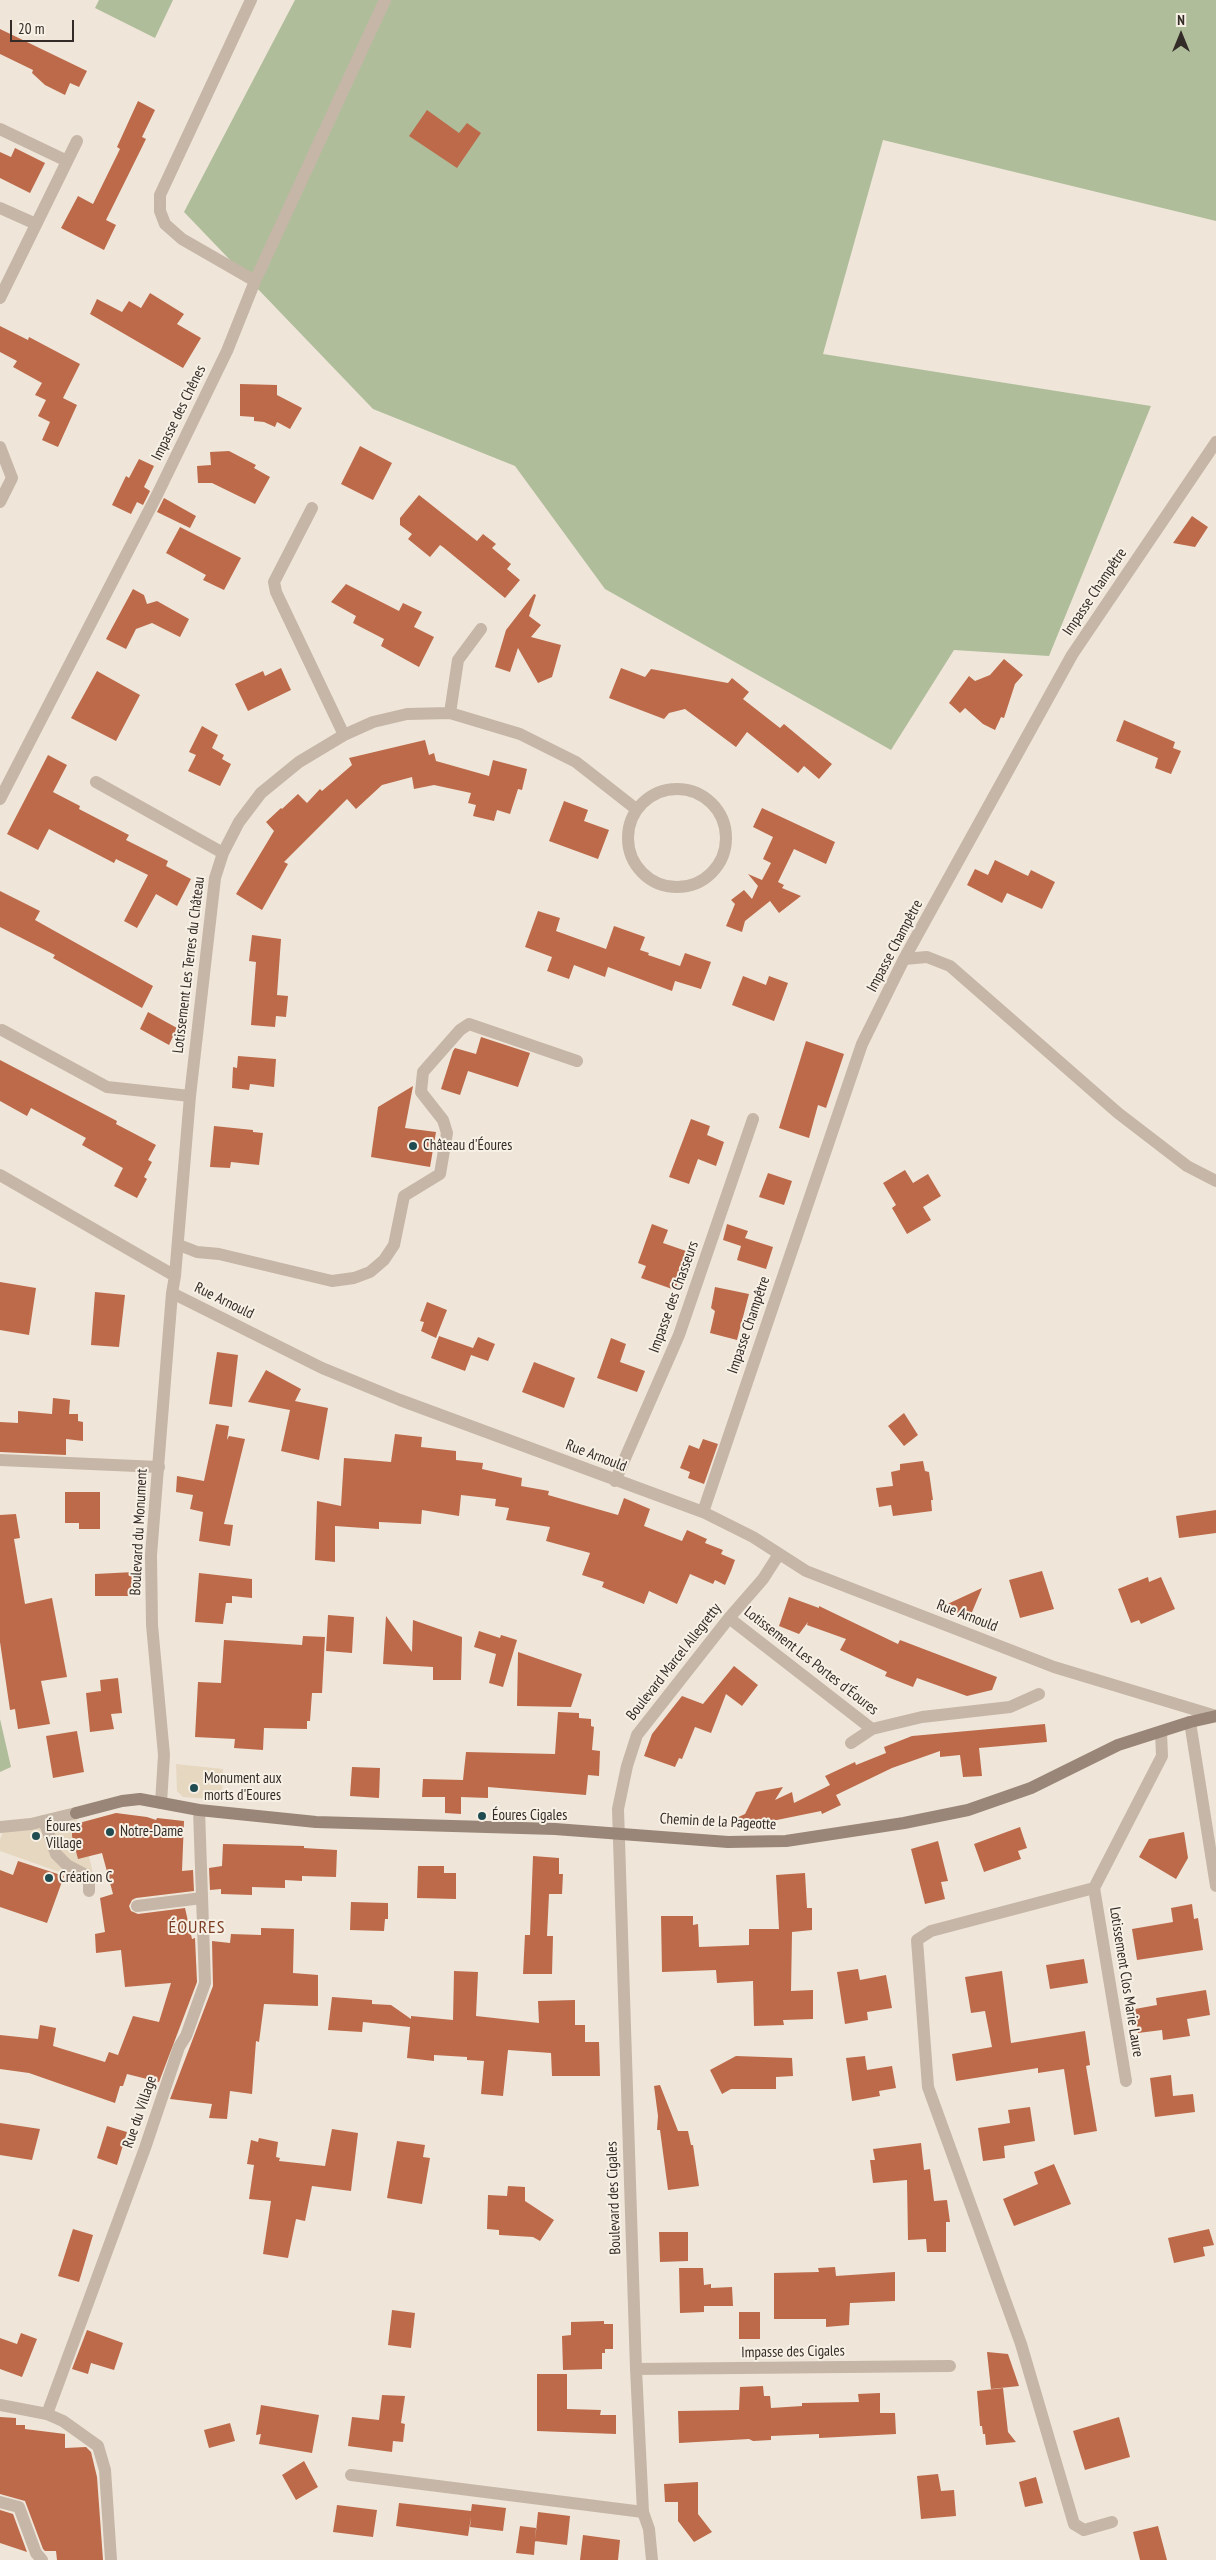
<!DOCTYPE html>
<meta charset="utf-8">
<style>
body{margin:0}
#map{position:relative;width:1216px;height:2560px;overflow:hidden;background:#efe6d9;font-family:"PT Sans Narrow",sans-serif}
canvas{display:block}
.north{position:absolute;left:1156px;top:10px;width:50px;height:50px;-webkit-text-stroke:4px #f7f0e5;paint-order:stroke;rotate:0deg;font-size:14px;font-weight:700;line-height:20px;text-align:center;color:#332b27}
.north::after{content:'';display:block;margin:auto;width:18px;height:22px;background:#332b27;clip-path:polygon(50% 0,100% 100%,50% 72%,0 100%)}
.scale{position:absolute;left:10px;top:20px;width:64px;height:22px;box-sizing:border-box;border:2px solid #332b27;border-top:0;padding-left:6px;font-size:15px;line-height:18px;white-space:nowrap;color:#332b27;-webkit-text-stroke:4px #f7f0e5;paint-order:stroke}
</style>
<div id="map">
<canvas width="1216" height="2560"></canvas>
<div class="north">N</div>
<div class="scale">20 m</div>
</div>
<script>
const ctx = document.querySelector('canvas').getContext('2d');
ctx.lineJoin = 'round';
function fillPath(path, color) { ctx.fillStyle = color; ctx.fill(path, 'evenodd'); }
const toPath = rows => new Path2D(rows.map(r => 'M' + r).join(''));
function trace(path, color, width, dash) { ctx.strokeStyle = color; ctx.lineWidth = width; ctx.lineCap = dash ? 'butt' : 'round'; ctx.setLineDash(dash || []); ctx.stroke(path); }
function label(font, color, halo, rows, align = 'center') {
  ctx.font = font + ' "PT Sans Narrow",sans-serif'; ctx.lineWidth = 4; ctx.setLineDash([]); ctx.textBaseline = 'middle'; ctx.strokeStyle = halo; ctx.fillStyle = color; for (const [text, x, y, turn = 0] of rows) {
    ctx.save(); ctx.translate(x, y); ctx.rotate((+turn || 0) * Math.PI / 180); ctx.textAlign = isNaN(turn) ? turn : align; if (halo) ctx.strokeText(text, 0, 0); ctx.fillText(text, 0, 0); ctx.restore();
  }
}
const green = toPath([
 [99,0,173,0,155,38,95,8],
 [295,0,1216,0,1216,221,883,140,823,354,1151,406,1049,656,954,650,891,750,605,589,515,466,373,409,184,212],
 [0,1719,11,1767,0,1772]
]);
const plaza = toPath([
 [176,1764,223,1769,222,1800,183,1797,177,1791],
 [76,1813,79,1827,72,1829,75,1848,89,1856,95,1882,83,1884,82,1880,0,1851,0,1840,4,1828]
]);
const building = toPath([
 [0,29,87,71,79,87,70,83,65,95,45,85,32,73,33,70,0,54],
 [138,101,155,110,142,137,146,139,106,220,116,225,104,250,61,228,78,196,93,204,120,149,117,147],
 [427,110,459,133,467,123,481,133,457,168,409,136],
 [15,148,45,163,30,193,0,178,0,152,11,157],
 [150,293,184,314,177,324,201,338,183,368,90,314,97,299,122,312,129,301,141,308],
 [0,326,28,340,29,337,80,364,63,398,77,405,58,447,42,440,50,422,38,416,46,400,35,395,42,383,13,367,17,361,0,352],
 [240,384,277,385,277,395,302,408,290,429,277,422,275,427,264,422,254,421,254,417,240,416],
 [360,446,392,463,373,500,341,484],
 [229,451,256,465,254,468,270,477,255,504,212,483,198,483,197,466,211,465,210,452],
 [139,459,154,466,144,487,150,491,143,505,137,502,131,514,112,505,126,476,129,478],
 [419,495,477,541,483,534,496,544,492,548,511,564,507,569,520,580,505,598,443,547,440,545,430,557,408,539,412,534,400,525,400,518],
 [164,498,196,516,190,528,157,512],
 [1192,516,1208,527,1195,547,1173,543],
 [180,527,241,558,224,590,203,580,206,575,166,553],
 [346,584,399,611,403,603,422,612,414,627,434,637,419,667,381,646,384,639,353,623,356,616,331,602],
 [133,589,144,595,147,604,157,601,189,619,180,637,152,623,136,629,126,649,106,639],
 [534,594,536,595,529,616,541,625,531,637,561,645,552,677,538,683,518,648,510,672,495,667,506,630],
 [1004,659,1023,675,1015,684,1004,718,1001,717,995,730,983,724,965,708,960,713,949,703,969,676,975,681,990,675],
 [281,668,291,690,248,711,235,684,263,671,265,676],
 [621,668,645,677,651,669,728,683,732,678,749,692,743,699,780,728,784,724,832,764,819,779,804,766,798,773,747,732,736,747,685,709,669,713,664,719,609,698],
 [97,671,140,695,116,741,71,718],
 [1124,720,1175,742,1173,748,1181,751,1171,774,1155,768,1158,758,1116,741],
 [202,726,218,735,212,748,224,755,222,759,231,764,220,786,188,771,196,755,189,752],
 [425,740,429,755,434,753,436,761,489,776,493,760,527,769,522,790,518,789,510,814,497,810,494,821,473,816,476,805,468,803,471,793,434,785,414,789,412,777,382,785,356,809,347,799,284,862,288,864,262,910,236,894,274,831,266,822,281,808,282,809,298,794,307,803,320,789,322,791,352,765,349,758],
 [48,755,67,765,53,792,80,806,79,809,129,835,126,840,168,861,166,866,191,879,177,906,156,894,137,928,124,921,148,875,116,859,114,863,49,829,38,850,7,834],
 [564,801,588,810,584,821,609,830,598,859,549,841],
 [762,808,835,842,826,864,794,849,778,882,784,885,782,888,801,896,779,913,770,901,745,921,742,932,726,926,735,904,731,900,744,890,752,899,758,886,748,874,762,880,771,863,763,859,773,837,753,827],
 [995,860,1028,876,1031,870,1055,882,1042,909,1007,893,1002,903,967,885,975,869,988,875],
 [0,891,40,911,35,920,153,986,142,1008,53,958,55,955,0,927],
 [538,911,560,918,556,931,606,949,614,926,645,937,640,950,649,953,648,955,680,966,685,953,711,962,701,989,675,981,672,991,608,967,605,977,574,965,569,979,547,971,552,957,525,947],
 [252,935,281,939,277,995,288,996,286,1017,276,1016,275,1027,251,1025,256,962,249,961],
 [743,976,766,985,769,976,788,983,774,1021,732,1005],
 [148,1012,177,1028,169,1045,140,1029],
 [481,1037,530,1053,518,1087,468,1071,460,1095,441,1089,453,1051,455,1048,476,1054],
 [806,1041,844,1054,826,1108,818,1105,809,1138,779,1128],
 [238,1056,276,1059,274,1087,250,1084,249,1090,232,1088,233,1067,237,1068],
 [0,1060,117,1121,116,1124,156,1145,148,1160,152,1162,144,1177,147,1179,137,1198,114,1186,123,1168,82,1145,86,1138,31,1108,27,1116,0,1101],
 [413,1086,405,1128,436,1132,430,1167,371,1157,378,1107],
 [691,1119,710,1126,707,1135,724,1142,716,1166,698,1159,689,1184,669,1177],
 [214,1126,253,1130,253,1132,263,1133,259,1165,231,1162,230,1168,210,1167],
 [905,1170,913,1183,928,1174,941,1196,923,1207,931,1220,907,1234,892,1208,896,1205,883,1183],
 [768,1173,792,1181,784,1205,759,1197],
 [652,1224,668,1230,663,1243,689,1252,675,1290,641,1278,646,1266,638,1263],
 [727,1224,748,1231,745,1238,773,1247,766,1269,737,1260,741,1246,723,1240],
 [0,1282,36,1288,29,1335,0,1330],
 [715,1287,749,1294,737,1340,710,1333,715,1311,711,1308],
 [95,1292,125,1295,119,1347,91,1345],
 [427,1302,447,1310,436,1338,421,1331,424,1322,420,1321],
 [439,1336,473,1348,478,1337,495,1344,488,1361,471,1355,465,1371,431,1358],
 [611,1338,626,1344,620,1362,645,1371,637,1392,597,1378],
 [217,1352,238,1355,232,1407,209,1404],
 [534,1362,575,1378,564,1408,522,1392],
 [266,1370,301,1389,295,1401,328,1408,319,1460,281,1451,290,1410,248,1402],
 [53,1398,70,1400,69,1414,78,1414,78,1421,83,1422,83,1441,66,1439,66,1455,0,1452,0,1422,18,1423,18,1411,52,1414],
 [904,1413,918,1435,904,1446,888,1426],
 [216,1424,229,1426,227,1440,229,1436,245,1439,224,1524,233,1525,230,1546,199,1541,203,1512,190,1509,193,1495,176,1492,177,1476,204,1481],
 [395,1434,422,1437,421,1447,456,1451,456,1460,483,1463,482,1469,522,1478,521,1486,549,1491,548,1495,618,1515,624,1498,650,1509,644,1526,682,1541,687,1530,707,1539,705,1543,723,1550,721,1554,735,1560,731,1571,725,1585,715,1580,713,1584,690,1574,677,1604,649,1591,644,1604,602,1587,604,1582,582,1575,590,1553,546,1541,550,1527,506,1520,509,1508,495,1506,496,1499,461,1495,459,1516,422,1510,421,1524,379,1522,379,1529,335,1526,335,1562,315,1560,317,1501,341,1506,344,1458,391,1462],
 [703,1439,718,1444,704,1484,688,1478,690,1472,680,1468,689,1445,699,1449],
 [923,1461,925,1471,929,1472,933,1500,931,1500,932,1511,893,1516,891,1505,879,1507,876,1488,893,1486,891,1472,900,1470,900,1464],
 [65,1492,100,1492,100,1529,79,1529,79,1523,65,1523],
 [1216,1510,1216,1533,1179,1538,1176,1516],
 [16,1514,20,1538,14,1539,25,1604,52,1598,67,1677,41,1681,50,1724,18,1729,15,1709,10,1710,0,1642,0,1515],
 [1042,1571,1054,1609,1020,1618,1009,1580],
 [134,1572,135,1596,95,1596,95,1574],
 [199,1573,252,1579,252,1598,232,1596,232,1603,226,1603,223,1624,195,1622],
 [1148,1577,1149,1582,1161,1577,1175,1609,1141,1624,1139,1620,1131,1623,1118,1589],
 [982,1588,970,1617,941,1607],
 [789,1597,819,1608,819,1606,898,1644,900,1640,997,1677,992,1690,967,1696,917,1678,913,1687,885,1676,887,1672,840,1650,846,1639,807,1625,808,1622,799,1634,779,1626],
 [328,1615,354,1617,352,1653,326,1651],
 [386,1616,412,1652,413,1620,462,1637,461,1680,433,1680,433,1667,383,1664],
 [479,1631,500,1638,501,1635,517,1640,503,1687,489,1683,496,1654,474,1647],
 [303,1636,325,1637,322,1693,312,1693,310,1721,307,1721,307,1729,264,1728,263,1750,234,1748,235,1739,195,1737,198,1682,221,1683,224,1640,302,1645],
 [518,1652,582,1674,571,1707,517,1706],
 [734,1666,758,1685,742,1706,726,1694,711,1733,695,1727,682,1759,679,1758,675,1767,644,1756,652,1734,682,1696,703,1704],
 [118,1678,122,1713,111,1714,114,1729,90,1732,86,1693,101,1691,100,1680],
 [558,1712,579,1713,579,1718,591,1719,591,1726,594,1727,592,1750,600,1751,599,1776,588,1775,586,1795,488,1787,488,1798,461,1797,461,1814,445,1813,445,1797,422,1797,423,1779,463,1780,466,1752,555,1754],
 [1045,1724,1047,1742,979,1748,982,1776,963,1777,960,1755,940,1757,940,1751,892,1768,836,1795,841,1805,822,1814,821,1811,767,1822,766,1819,734,1825,732,1820,745,1814,756,1792,783,1787,775,1800,792,1792,794,1803,830,1785,825,1776,855,1762,856,1765,886,1753,884,1747,912,1736],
 [77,1731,84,1772,53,1778,46,1736],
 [352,1767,380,1768,379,1798,350,1796],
 [116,1813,147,1817,156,1820,157,1818,184,1821,182,1871,193,1870,194,1891,136,1898,132,1900,129,1906,131,1911,138,1914,185,1908,192,1939,195,1938,197,1982,159,2082,127,2074,123,2086,120,2086,115,2103,29,2073,0,2069,0,2035,38,2039,40,2025,56,2028,53,2046,105,2062,109,2052,118,2055,133,2016,159,2022,171,1983,125,1987,121,1950,96,1953,95,1934,105,1932,100,1898,113,1894,102,1853,78,1859,72,1836,72,1829,79,1827,79,1823],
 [1020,1827,1027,1848,1018,1851,1021,1859,984,1872,974,1844],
 [1184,1832,1188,1858,1176,1879,1139,1857,1149,1839],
 [938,1841,948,1881,941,1882,945,1899,925,1904,911,1849],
 [223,1844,304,1846,304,1848,337,1850,336,1877,302,1876,302,1881,285,1880,285,1888,252,1887,252,1895,221,1894,221,1889,210,1890,209,1868,222,1866],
 [533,1856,559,1858,559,1874,563,1874,562,1894,549,1894,547,1936,553,1936,552,1974,523,1974,525,1935,530,1935],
 [18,1861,64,1876,47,1923,0,1907,0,1870,13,1875],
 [418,1866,444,1866,444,1873,456,1873,456,1899,417,1898],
 [805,1873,807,1908,812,1908,812,1930,792,1932,791,1991,813,1990,813,2019,783,2020,784,2025,754,2026,753,1981,717,1983,716,1970,662,1972,661,1916,693,1916,693,1925,698,1924,699,1947,749,1945,749,1929,779,1929,776,1875],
 [351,1902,388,1903,388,1919,385,1919,384,1931,350,1930],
 [1192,1904,1194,1919,1198,1918,1203,1950,1137,1960,1132,1929,1173,1922,1171,1908],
 [261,1928,294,1929,293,1973,318,1975,318,2006,264,2004,259,2042,256,2041,252,2094,230,2091,227,2119,209,2118,212,2104,170,2099,213,1986,212,1941,230,1943,231,1934,261,1935],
 [1084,1959,1088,1983,1050,1989,1046,1965],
 [858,1969,860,1980,886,1975,892,2008,867,2012,868,2020,845,2024,837,1972],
 [454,1971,478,1972,476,2016,539,2023,538,2001,575,2000,575,2025,585,2025,585,2042,599,2042,600,2076,552,2076,551,2053,508,2050,503,2096,481,2094,484,2061,467,2060,467,2057,434,2055,434,2061,407,2058,410,2027,363,2022,362,2032,328,2030,332,1997,372,2000,372,2004,391,2005,411,2019,411,2016,453,2020],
 [1002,1971,1011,2043,1085,2031,1090,2065,1086,2066,1097,2131,1074,2135,1064,2069,1038,2073,1038,2068,956,2081,952,2054,992,2047,985,2011,971,2013,965,1977],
 [1206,1990,1210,2015,1187,2019,1190,2036,1163,2040,1162,2030,1138,2033,1135,2009,1157,2005,1156,1998],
 [736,2056,792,2058,793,2076,776,2077,776,2089,731,2089,722,2094,710,2070],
 [865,2056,867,2070,892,2066,896,2088,879,2091,880,2096,852,2101,846,2058],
 [1171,2075,1173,2096,1193,2094,1195,2112,1155,2117,1150,2078],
 [660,2085,678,2131,688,2131,691,2145,693,2145,699,2186,668,2190,660,2130,657,2130,658,2116,654,2086],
 [1030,2107,1035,2141,1004,2146,1005,2158,983,2161,978,2128,1010,2123,1008,2110],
 [0,2123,40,2129,32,2160,0,2155],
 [107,2126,127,2132,117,2165,97,2158],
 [332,2129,358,2133,351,2191,312,2186,305,2221,296,2219,288,2258,263,2254,271,2201,249,2199,254,2165,247,2164,251,2140,258,2142,259,2138,278,2142,276,2157,280,2158,279,2161,325,2166],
 [397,2141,425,2145,423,2157,430,2158,422,2204,387,2198],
 [921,2143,924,2170,930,2169,934,2201,947,2200,950,2222,946,2222,946,2252,927,2252,926,2239,908,2240,907,2180,873,2183,870,2160,875,2160,873,2149],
 [1054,2164,1071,2204,1014,2226,1003,2199,1038,2184,1034,2172],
 [508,2186,525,2187,525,2201,554,2220,540,2241,533,2237,499,2235,499,2230,487,2229,488,2195,507,2196],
 [73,2229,93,2235,79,2282,58,2276],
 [1209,2229,1214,2245,1203,2247,1205,2256,1174,2263,1168,2238],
 [659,2232,688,2232,688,2261,660,2262],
 [835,2267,836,2276,895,2272,895,2301,850,2303,849,2325,826,2327,826,2319,774,2319,774,2273,819,2272,818,2268],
 [679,2268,703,2268,704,2285,711,2284,711,2288,732,2287,733,2306,704,2306,704,2312,680,2313],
 [392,2310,415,2313,411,2348,388,2345],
 [739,2312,760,2312,760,2339,739,2339],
 [604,2321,604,2324,613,2324,613,2349,605,2349,605,2353,602,2353,602,2369,563,2370,562,2336,571,2335,571,2322],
 [87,2330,123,2343,114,2370,91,2363,88,2374,72,2369],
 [21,2333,37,2339,22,2377,0,2369,0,2338,17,2344],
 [987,2352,1008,2354,1019,2386,991,2389],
 [537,2374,567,2374,567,2409,601,2410,600,2415,616,2415,616,2434,537,2431],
 [763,2386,764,2396,770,2396,771,2408,802,2406,802,2403,859,2402,858,2394,880,2393,880,2413,895,2413,896,2434,819,2438,819,2434,771,2436,771,2440,753,2441,749,2439,679,2443,678,2411,739,2410,740,2387],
 [1003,2388,1008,2432,1016,2442,986,2445,985,2434,983,2434,982,2426,980,2426,977,2391],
 [382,2395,405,2396,401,2423,405,2424,403,2442,393,2441,392,2452,348,2446,352,2417,379,2420],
 [261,2405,319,2415,312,2453,259,2444,261,2434,256,2435],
 [0,2417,16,2418,16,2425,25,2425,25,2429,65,2434,65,2448,86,2447,91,2452,97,2477,103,2560,57,2560,56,2551,45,2551,43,2549,25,2501,0,2494],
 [1119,2417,1130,2457,1085,2470,1073,2431],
 [230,2423,235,2441,209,2448,204,2430],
 [304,2461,318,2487,296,2500,282,2475],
 [938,2474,941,2491,954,2490,956,2516,921,2519,917,2476],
 [1036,2477,1043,2503,1025,2507,1019,2482],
 [698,2482,698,2514,712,2532,694,2542,678,2521,678,2502,665,2502,664,2484],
 [399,2503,471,2511,472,2504,506,2508,503,2531,470,2527,471,2517,468,2536,396,2526],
 [337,2505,377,2510,373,2537,333,2532],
 [0,2510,13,2514,27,2552,0,2543],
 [538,2512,570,2516,567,2545,535,2541],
 [520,2526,536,2528,534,2555,516,2553],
 [1158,2526,1167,2560,1140,2560,1133,2532],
 [583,2535,620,2540,618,2560,580,2560]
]);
const lane = toPath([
 [904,959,927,957,950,966,1118,1113,1187,1166,1216,1181],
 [179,1245,197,1252,219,1254,332,1281,354,1278,370,1272,384,1260,394,1245,404,1196,440,1174,447,1133,443,1120,421,1092,423,1072,460,1030,469,1024,577,1061],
 [0,1460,159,1467],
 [44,1821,56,1854,67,1865,84,1874,89,1883,89,1891],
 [137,1906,202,1898],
 [351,2475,643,2512]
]);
const street = toPath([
 [0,129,67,161],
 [0,208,36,224],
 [255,281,385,0],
 [0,298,77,141],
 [0,447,12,478,0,502],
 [312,508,274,582,276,592,344,735],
 [450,713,458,660,481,629],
 [96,782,223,853],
 '628 838a49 49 0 1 1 98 0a49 49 0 1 1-98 0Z',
 [0,799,157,495,227,351,255,281,182,239,165,224,160,211,160,195,251,0],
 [2,1030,107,1087,190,1096],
 [0,1175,175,1276,172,1293,322,1368,400,1400,703,1512,753,1537,806,1571,1054,1667,1216,1716],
 [175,1276,190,1096,215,878,223,853,239,822,261,793,299,762,344,735,373,722,407,714,450,713,520,734,576,762,636,809],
 [615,1481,679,1335,753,1119],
 [703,1512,862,1044,904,959,1072,655,1216,442],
 [729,1618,872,1729,922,1717,1010,1707,1039,1694],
 [1190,1722,1216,1886],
 [851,1743,872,1729],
 [161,1803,164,1755,152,1625,151,1555,172,1293],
 [0,1827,31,1824,76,1813],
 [1094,1888,1126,2081],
 [636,2369,950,2366],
 [0,2405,47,2414,63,2421,98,2446,105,2470,111,2560],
 [47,2414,145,2148,179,2047,186,2036,205,1983,199,1810],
 [0,2502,19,2507,36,2553,42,2560],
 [1112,2522,1084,2530,1074,2524,1021,2344,928,2087,917,1940,931,1931,1094,1888,1162,1756,1161,1732],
 [652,2560,649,2529,643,2512,636,2369,618,1809,627,1766,637,1735,729,1618,763,1579,779,1554]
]);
const secondary = toPath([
 [76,1813,122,1801,140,1799,199,1810,316,1822,555,1829,728,1842,786,1841,904,1823,968,1810,1031,1788,1118,1745,1190,1722,1216,1716]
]);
const markers = [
 [413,1146,5,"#204b51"],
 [194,1788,5,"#204b51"],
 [482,1816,5,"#204b51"],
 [110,1832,5,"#204b51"],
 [36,1836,5,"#204b51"],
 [49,1878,5,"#204b51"]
];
const streetNames = [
 ["Impasse des Chênes",179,413,-64],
 ["Impasse Champêtre",1095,592,-56],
 ["Impasse Champêtre",895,946,-62],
 ["Lotissement Les Terres du Château",189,965,-83],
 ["Impasse des Chasseurs",674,1297,-70],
 ["Rue Arnould",224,1301,26],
 ["Impasse Champêtre",749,1325,-71],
 ["Rue Arnould",596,1456,21],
 ["Boulevard du Monument",139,1532,-87],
 ["Rue Arnould",967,1616,21],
 ["Lotissement Les Portes d'Éoures",811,1661,38],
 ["Boulevard Marcel Allegretty",674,1662,-52],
 ["Chemin de la Pageotte",718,1822,3],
 ["Lotissement Clos Marie Laure",1126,1982,81],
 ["Rue du Village",140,2112,-71],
 ["Boulevard des Cigales",614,2198,-92],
 ["Impasse des Cigales",793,2352,-1]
];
const poiNames = [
 ["Château d'Éoures",423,1146],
 ["Monument aux",204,1779],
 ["morts d'Eoures",204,1796],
 ["Éoures Cigales",492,1816],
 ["Éoures",46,1827],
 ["Village",46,1844],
 ["Notre-Dame",120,1832],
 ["Création C",59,1878]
];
const quarterNames = [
 ["ÉOURES",197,1928]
];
fillPath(green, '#b0bd9b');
fillPath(plaza, '#e6d7c1');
fillPath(building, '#bc6a4a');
trace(lane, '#c6b6a7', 12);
trace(street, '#c6b6a7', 12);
trace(secondary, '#998678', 12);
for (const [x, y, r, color] of markers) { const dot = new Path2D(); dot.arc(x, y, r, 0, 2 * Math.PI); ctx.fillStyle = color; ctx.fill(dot); trace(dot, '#f7f0e5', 2); }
label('15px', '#332b27', '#f7f0e5', streetNames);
label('15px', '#332b27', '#f7f0e5', poiNames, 'left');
ctx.letterSpacing = '1px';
label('18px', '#7b3e26', '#f7f0e5', quarterNames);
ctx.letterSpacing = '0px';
</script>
